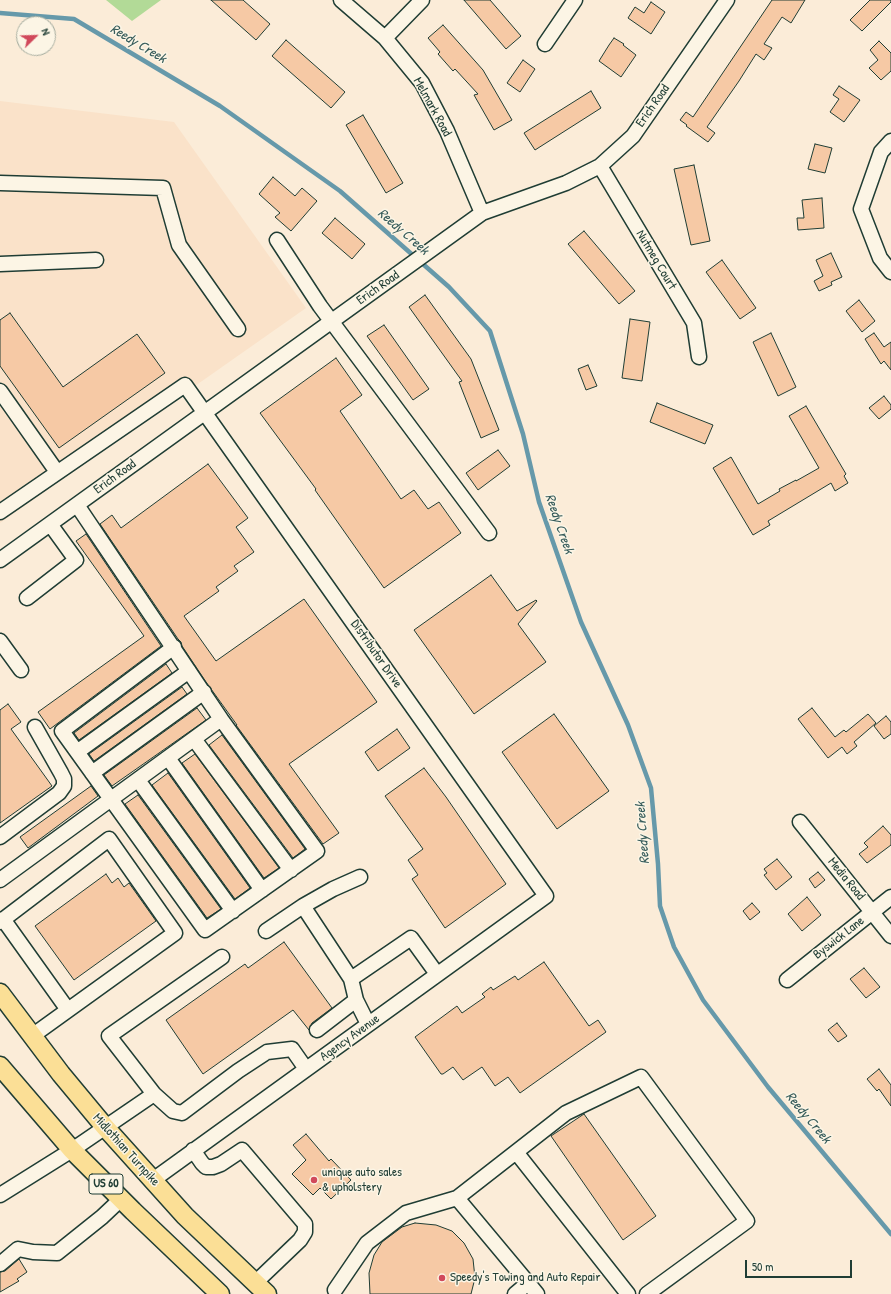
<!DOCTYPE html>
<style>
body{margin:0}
#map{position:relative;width:891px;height:1294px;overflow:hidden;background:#fbecd8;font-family:"Patrick Hand",sans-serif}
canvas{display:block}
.north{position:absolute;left:16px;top:16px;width:40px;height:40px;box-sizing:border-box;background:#fcf5e5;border:1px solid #a4ab9e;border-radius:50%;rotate:67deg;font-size:11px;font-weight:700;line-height:16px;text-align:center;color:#1f3d34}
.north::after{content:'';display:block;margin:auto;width:14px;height:18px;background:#d1495b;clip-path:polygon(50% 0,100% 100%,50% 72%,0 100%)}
.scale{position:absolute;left:745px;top:1260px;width:107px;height:18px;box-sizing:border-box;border:2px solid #1f3d34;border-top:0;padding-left:5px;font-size:12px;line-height:14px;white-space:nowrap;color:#1f3d34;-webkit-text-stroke:3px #fcf5e5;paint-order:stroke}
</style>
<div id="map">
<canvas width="891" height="1294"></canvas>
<div class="north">N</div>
<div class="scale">50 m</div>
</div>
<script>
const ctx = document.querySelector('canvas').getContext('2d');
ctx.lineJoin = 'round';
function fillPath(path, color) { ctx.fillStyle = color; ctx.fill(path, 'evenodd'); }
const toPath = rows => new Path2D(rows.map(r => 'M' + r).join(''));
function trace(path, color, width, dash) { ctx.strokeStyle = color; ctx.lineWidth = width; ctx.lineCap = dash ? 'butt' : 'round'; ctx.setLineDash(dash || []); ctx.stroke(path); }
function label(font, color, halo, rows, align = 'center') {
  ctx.font = font + ' "Patrick Hand",sans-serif'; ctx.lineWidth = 3; ctx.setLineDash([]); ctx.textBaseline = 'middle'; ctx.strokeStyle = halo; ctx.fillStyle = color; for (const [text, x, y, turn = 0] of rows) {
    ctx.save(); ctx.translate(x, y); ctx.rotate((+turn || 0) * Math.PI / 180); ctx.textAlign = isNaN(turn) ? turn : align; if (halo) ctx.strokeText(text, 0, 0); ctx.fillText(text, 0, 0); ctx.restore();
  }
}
const built = toPath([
 [0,101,174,122,306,308,0,523]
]);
const green = toPath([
 [106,0,161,0,132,21]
]);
const stream = toPath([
 [0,13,74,19,220,106,340,191,449,287,490,331,523,434,539,502,581,622,628,725,651,788,658,864,660,906,674,947,703,1000,768,1087,891,1234]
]);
const building = toPath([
 [211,0,243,0,270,24,256,40,211,0],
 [464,0,490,0,521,36,506,49,464,0],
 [772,0,805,0,791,23,782,17,764,44,772,48,764,60,756,54,739,81,707,127,715,133,708,142,686,126,687,125,680,120,686,112,693,117,772,0],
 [870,0,891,0,891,2,862,31,850,20,870,0],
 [651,2,665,12,651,34,628,18,635,7,644,13,651,2],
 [443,25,483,70,512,120,494,130,474,95,478,94,455,69,453,71,438,54,440,52,428,38,443,25],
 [614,38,624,44,623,45,636,55,621,77,599,61,609,45,614,38],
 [286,40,345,92,331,108,272,56,286,40],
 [879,41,891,53,891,71,881,80,869,68,878,60,870,50,879,41],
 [523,60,535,69,520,92,507,83,523,60],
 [839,86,860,100,844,122,830,112,839,99,833,95,839,86],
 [591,91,601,108,535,150,524,133,591,91],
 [363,115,403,183,386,193,346,125,363,115],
 [815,144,832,148,825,173,808,169,815,144],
 [694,165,710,241,691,245,674,169,694,165],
 [273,177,295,196,302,188,317,201,291,231,275,217,280,213,259,194,273,177],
 [822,198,824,228,798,230,797,218,804,218,802,200,822,198],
 [335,218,365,244,352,259,322,233,335,218],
 [584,231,635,291,619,304,568,244,584,231],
 [831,253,842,277,831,282,832,285,819,291,814,281,823,276,816,260,831,253],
 [722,260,756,308,740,319,706,272,722,260],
 [425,295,471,359,499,430,481,438,459,382,462,381,409,307,425,295],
 [859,300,875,321,862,332,846,311,859,300],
 [10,313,63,387,137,334,165,373,59,448,0,366,0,320,10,313],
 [630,319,650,322,642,381,622,378,630,319],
 [384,325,429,389,413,400,367,336,384,325],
 [771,333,796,387,778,396,753,342,771,333],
 [874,333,884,347,891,342,891,370,884,361,881,364,865,339,874,333],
 [336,358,362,395,340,411,401,499,414,490,428,509,439,502,461,533,384,588,315,490,316,489,260,413,336,358],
 [588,365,597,386,586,390,578,369,588,365],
 [884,396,891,405,891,409,879,419,869,408,884,396],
 [657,403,713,425,705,444,650,422,657,403],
 [806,406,846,474,844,476,848,483,835,491,831,483,768,521,770,525,753,535,713,468,731,457,758,504,780,491,779,489,796,480,796,481,819,468,789,416,806,406],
 [498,450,510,466,478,490,466,473,498,450],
 [208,464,248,518,236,527,254,552,234,566,238,571,216,587,219,591,184,616,216,661,304,599,377,702,289,764,339,833,323,844,236,725,237,725,206,682,182,646,181,642,178,639,100,524,112,515,121,528,208,464],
 [86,534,161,646,50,729,38,712,144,636,76,541,86,534],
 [491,575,517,611,536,600,537,601,518,624,546,662,474,714,414,630,491,575],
 [166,664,172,673,79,740,74,733,166,664],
 [182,687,187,694,94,761,89,754,182,687],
 [8,704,21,722,11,729,52,786,0,823,0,710,8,704],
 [197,708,206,720,112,786,104,775,197,708],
 [812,708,835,737,844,730,846,732,868,714,876,723,854,742,857,746,847,754,842,747,828,758,798,719,812,708],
 [554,714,609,791,557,829,502,752,554,714],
 [886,716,891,722,891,734,884,739,874,726,886,716],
 [397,729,410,748,378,771,365,752,397,729],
 [222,735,305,849,293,858,209,745,222,735],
 [195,754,279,868,264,878,182,763,195,754],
 [424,768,446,797,506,884,445,928,412,879,418,875,408,860,423,849,385,796,424,768],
 [168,773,250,888,235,899,152,785,168,773],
 [91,786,98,796,28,848,20,837,91,786],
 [138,795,221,909,207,918,125,804,138,795],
 [883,826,891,835,891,845,867,863,859,854,868,847,864,843,883,826],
 [777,859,792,877,776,890,764,875,767,873,764,869,777,859],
 [818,872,825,880,815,888,809,879,818,872],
 [106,874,112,883,118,878,124,887,129,883,156,921,74,980,35,926,106,874],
 [807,897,821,915,802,931,788,914,807,897],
 [752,903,760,912,750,920,743,911,752,903],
 [284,942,332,1008,312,1023,309,1030,293,1010,203,1074,166,1020,245,964,248,968,284,942],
 [544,962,589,1026,598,1020,606,1032,520,1093,508,1077,495,1086,482,1067,463,1080,453,1067,443,1074,441,1074,415,1037,457,1006,462,1013,485,997,482,994,491,987,493,990,515,976,518,980,544,962],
 [864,968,880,987,866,998,850,979,864,968],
 [837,1023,847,1036,838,1042,828,1030,837,1023],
 [879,1069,891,1085,891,1106,879,1089,877,1091,867,1079,879,1069],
 [584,1114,656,1216,623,1240,551,1136,584,1114],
 [306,1134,329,1161,331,1159,351,1180,331,1199,320,1188,313,1195,292,1174,306,1160,293,1145,306,1134],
 [415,1223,436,1225,452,1231,464,1243,473,1259,475,1278,471,1294,370,1294,369,1273,374,1255,382,1242,402,1227,415,1223],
 [19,1259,27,1272,17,1279,19,1281,0,1292,0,1272,5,1271,19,1259]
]);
const minor = toPath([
 [341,0,385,38,422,83,447,131,482,213],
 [385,38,422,0],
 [545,44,575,0],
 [891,141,881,152,861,209,880,258,891,272],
 [600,166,694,323,699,357],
 [0,183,163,188,179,245,238,329],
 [277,240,320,306,489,533],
 [0,264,96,260],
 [0,391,57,472],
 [0,512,185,385,546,896,153,1180],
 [0,560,482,213,566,183,600,166,633,136,727,0],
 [27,598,76,560,50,524],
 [0,641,21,670],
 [174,647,62,731,205,930,317,851,221,719],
 [194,739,291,870],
 [77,752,189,671],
 [168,758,262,890],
 [92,773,204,692],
 [138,780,233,911],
 [800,822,891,936],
 [0,837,59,793,64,786,64,779,61,773,35,727],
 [0,880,221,719,77,505],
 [3,919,68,1010],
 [0,922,109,839,175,933,32,1036],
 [266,931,303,906],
 [351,979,303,906,333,889,360,877],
 [787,980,891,897],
 [368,1024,356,1000,351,979,411,938,437,974],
 [317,1030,356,1000],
 [154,1094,109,1036,222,957],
 [193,1150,202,1163,206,1167,213,1167,221,1164,242,1150,305,1224,305,1232,300,1240,255,1283],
 [516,1152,628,1294],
 [0,1195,72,1150,154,1094,173,1111,182,1113,238,1071,267,1052,292,1049,306,1069],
 [457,1198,566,1113,641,1077,747,1221,647,1294],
 [0,1264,18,1249,33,1252,57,1253,102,1217,121,1199],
 [335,1290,367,1243,406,1213,457,1198,528,1283],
 [515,1294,528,1283,537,1294]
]);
const major = toPath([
 [0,993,61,1074,105,1127,185,1216,267,1294],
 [0,1066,72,1150,133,1211,220,1294]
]);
const markers = [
 [314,1180,4,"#d1495b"],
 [442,1278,4,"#d1495b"]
];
const shields = [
 [106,1184,34]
];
const shieldNames = [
 ["US 60",106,1184]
];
const streetNames = [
 ["Erich Road",653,106,-55],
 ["Melmark Road",432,107,61],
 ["Nutmeg Court",656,260,59],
 ["Erich Road",378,288,-35],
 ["Erich Road",115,477,-36],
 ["Distributor Drive",376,654,55],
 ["Media Road",846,879,51],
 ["Byswick Lane",839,938,-38],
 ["Agency Avenue",350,1038,-36],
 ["Midlothian Turnpike",126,1150,48]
];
const poiNames = [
 ["unique auto sales",322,1173],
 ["& upholstery",322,1188],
 ["Speedy's Towing and Auto Repair",450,1278]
];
const waterNames = [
 ["Reedy Creek",138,44,31],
 ["Reedy Creek",403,232,41],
 ["Reedy Creek",559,524,71],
 ["Reedy Creek",643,833,-94],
 ["Reedy Creek",808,1118,50]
];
fillPath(built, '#fae2c9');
fillPath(green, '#b2da97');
trace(stream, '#69a', 4.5);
fillPath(building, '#f6c9a5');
trace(building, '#1f3d34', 1);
trace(minor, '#1f3d34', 17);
trace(major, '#1f3d34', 21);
trace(minor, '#fcf5e5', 14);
trace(major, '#fbdf96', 18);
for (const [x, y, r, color] of markers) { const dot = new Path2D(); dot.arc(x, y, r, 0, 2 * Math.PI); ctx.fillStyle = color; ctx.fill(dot); trace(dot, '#fcf5e5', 1.5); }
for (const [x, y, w] of shields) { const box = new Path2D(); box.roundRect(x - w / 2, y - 10, w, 20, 3); ctx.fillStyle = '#fcf5e5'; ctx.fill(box); trace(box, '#1f3d34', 1); }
label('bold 12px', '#1f3d34', null, shieldNames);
label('13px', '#1f3d34', '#fcf5e5', streetNames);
label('13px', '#1f3d34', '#fcf5e5', poiNames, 'left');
label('italic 14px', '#375c5b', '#fcf5e5', waterNames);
</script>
